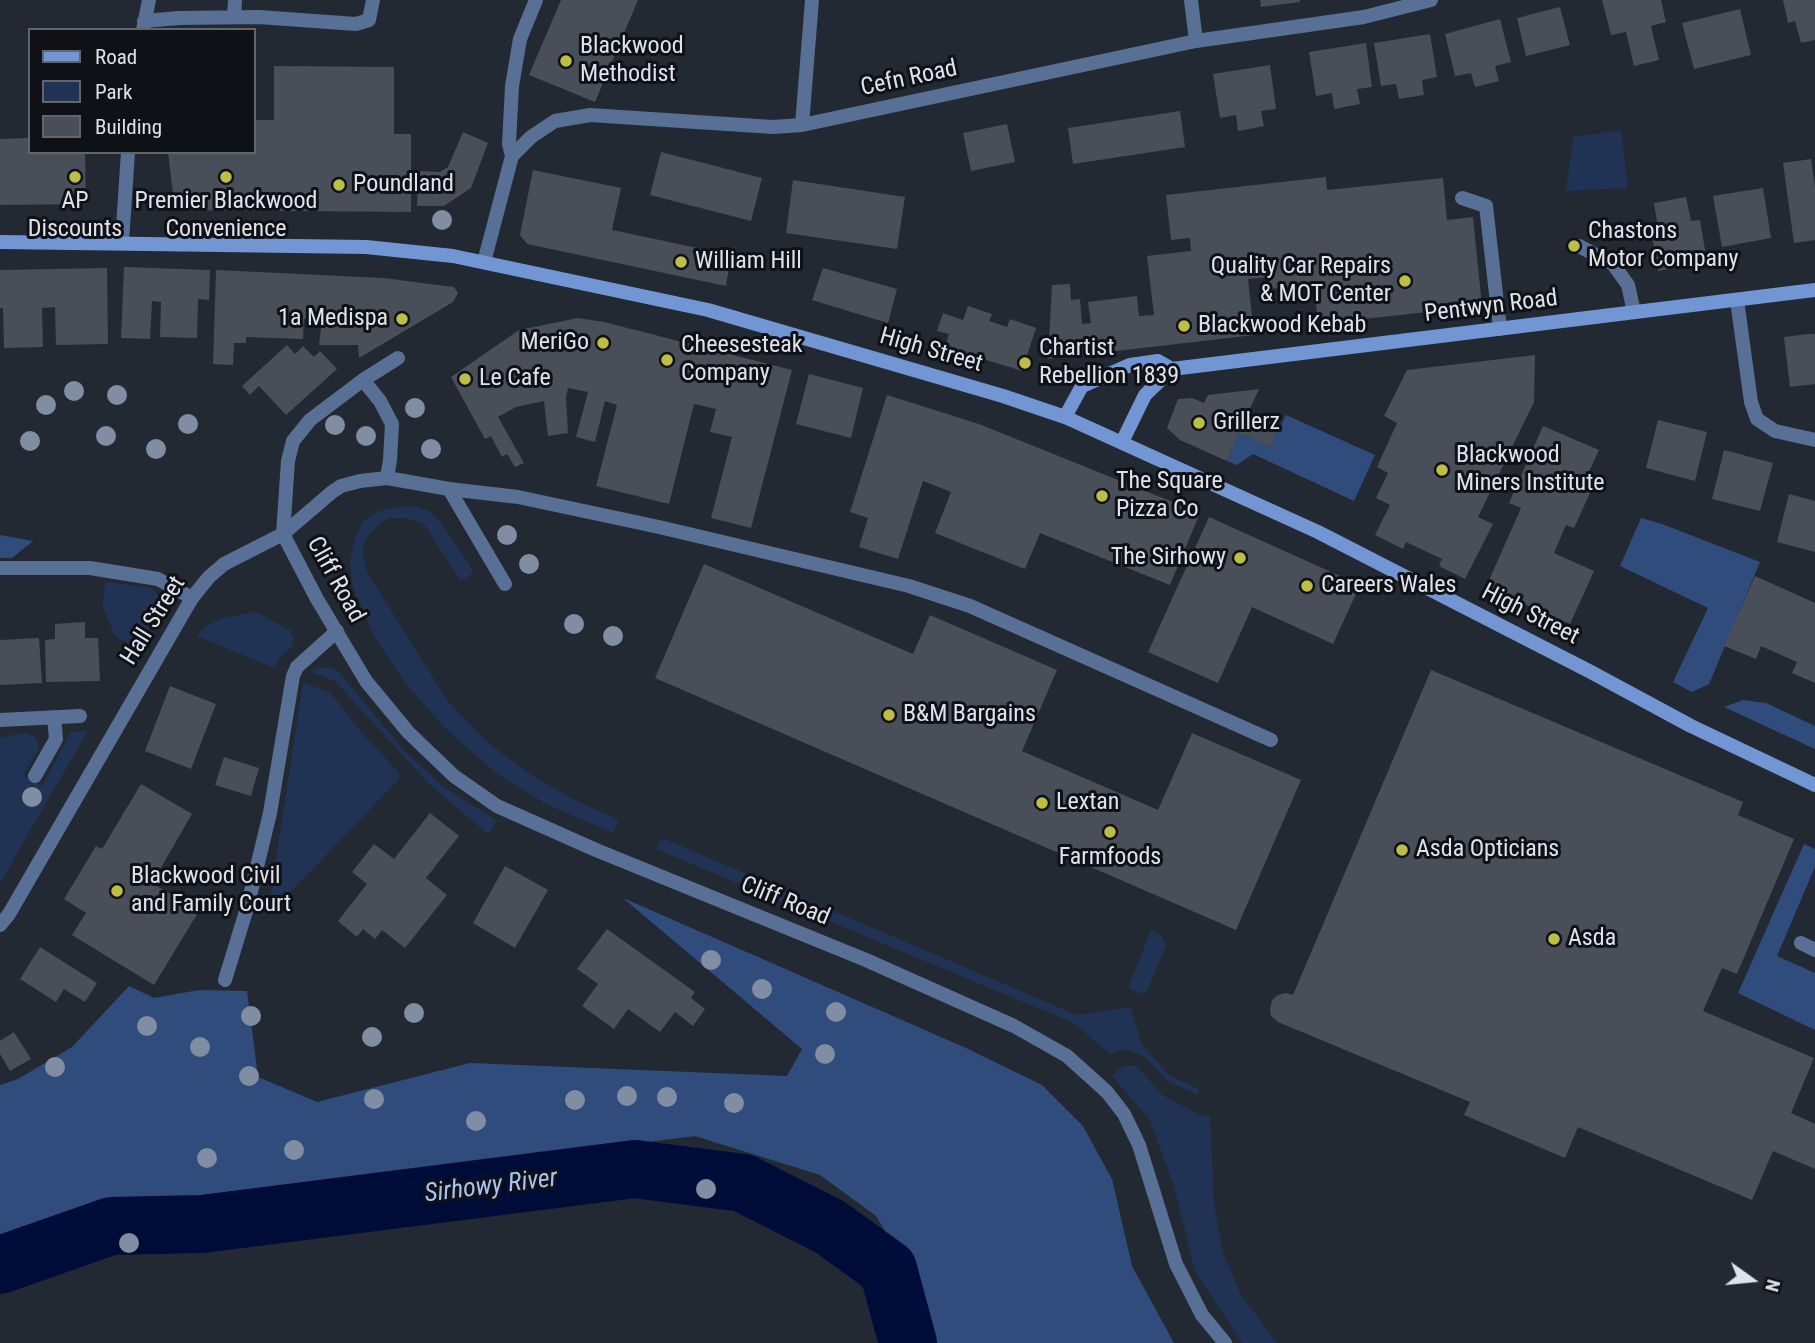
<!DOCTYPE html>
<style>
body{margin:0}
#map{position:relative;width:1815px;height:1343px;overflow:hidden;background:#232932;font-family:"Roboto Condensed",sans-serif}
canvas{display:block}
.legend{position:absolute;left:28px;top:28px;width:228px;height:126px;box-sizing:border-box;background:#0f1116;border:2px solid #62656a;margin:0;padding:9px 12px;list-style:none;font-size:21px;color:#dfe3e9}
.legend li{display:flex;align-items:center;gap:14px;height:35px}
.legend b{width:35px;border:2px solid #62656a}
.north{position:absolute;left:1717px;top:1245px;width:70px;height:70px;-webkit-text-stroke:5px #0f1116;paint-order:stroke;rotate:105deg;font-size:19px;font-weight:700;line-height:28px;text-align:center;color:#dfe3e9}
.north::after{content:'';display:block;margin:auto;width:24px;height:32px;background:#dfe3e9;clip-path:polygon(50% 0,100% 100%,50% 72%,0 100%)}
</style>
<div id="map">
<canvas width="1815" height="1343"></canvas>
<ul class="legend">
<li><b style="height:9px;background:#7296d4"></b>Road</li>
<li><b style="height:19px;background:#203355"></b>Park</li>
<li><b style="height:19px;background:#484f59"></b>Building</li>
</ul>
<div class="north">N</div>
</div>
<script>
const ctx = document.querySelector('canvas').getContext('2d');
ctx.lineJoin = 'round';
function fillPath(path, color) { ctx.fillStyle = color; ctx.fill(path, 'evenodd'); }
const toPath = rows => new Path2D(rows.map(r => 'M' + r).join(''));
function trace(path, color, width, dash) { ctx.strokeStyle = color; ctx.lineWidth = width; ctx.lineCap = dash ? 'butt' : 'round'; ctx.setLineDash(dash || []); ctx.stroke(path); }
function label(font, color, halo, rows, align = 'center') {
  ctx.font = font + ' "Roboto Condensed",sans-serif'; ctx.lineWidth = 6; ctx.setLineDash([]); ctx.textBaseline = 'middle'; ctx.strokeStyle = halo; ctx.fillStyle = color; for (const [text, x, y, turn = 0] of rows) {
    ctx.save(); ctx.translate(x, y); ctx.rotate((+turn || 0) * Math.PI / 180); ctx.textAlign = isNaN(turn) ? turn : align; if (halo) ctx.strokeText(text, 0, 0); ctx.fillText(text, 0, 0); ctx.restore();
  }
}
const green = toPath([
 [1621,130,1628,188,1566,191,1573,137],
 [414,506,431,512,441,523,474,572,461,581,424,524,405,518,388,518,378,525,365,540,362,553,367,572,447,700,458,712,492,746,531,775,573,799,619,820,613,833,548,805,497,774,445,728,405,683,372,632,352,584,350,560,356,536,363,521,377,512,396,507],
 [105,582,152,588,162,601,139,649,115,636,103,607],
 [256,612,290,630,294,639,291,648,281,656,274,668,197,636,205,627,222,618],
 [317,668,330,668,339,672,404,750,441,785,497,821,488,834,428,783,335,681,311,672],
 [303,683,330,692,361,732,402,776,272,911,269,905],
 [88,731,17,853,0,884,0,738,26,732,36,738,39,748,23,775,42,786,71,732],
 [662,838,1077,1015,1130,1007,1142,1044,1169,1075,1199,1089,1197,1095,1168,1081,1144,1056,1123,1049,1110,1054,1074,1023,656,849],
 [1151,930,1161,936,1166,945,1147,991,1142,994,1128,988],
 [1123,1066,1137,1066,1162,1095,1198,1114,1210,1117,1214,1205,1223,1252,1241,1295,1277,1343,1242,1343,1195,1271,1174,1186,1150,1120,1112,1076]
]);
const forest = toPath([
 [1286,415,1375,455,1354,501,1253,454,1237,465,1227,461,1239,433,1270,447],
 [1641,518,1662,524,1760,562,1709,684,1692,692,1673,682,1708,608,1620,566],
 [0,535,33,541,12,558,0,558],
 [1743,700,1766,703,1815,726,1815,749,1724,707],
 [1804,844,1815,849,1815,867,1777,956,1815,973,1815,1030,1738,993],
 [623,898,966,1048,1042,1085,1083,1126,1112,1179,1132,1266,1174,1343,927,1343,917,1285,876,1216,820,1175,695,1136,225,1196,130,1206,0,1244,0,1085,18,1079,72,1047,129,986,154,998,199,990,247,991,258,1077,317,1102,470,1063,787,1076,802,1049]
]);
const river = toPath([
 [0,1265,111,1226,202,1224,635,1169,743,1183,830,1227,888,1269,908,1343]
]);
const building = toPath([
 [561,0,638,0,595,102,529,75],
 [1260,0,1300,0,1300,2,1261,7],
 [1602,0,1661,0,1666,22,1651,26,1659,60,1634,66,1626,32,1611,35],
 [1783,0,1815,0,1815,40,1801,43,1795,21,1788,23],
 [1560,7,1570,45,1526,56,1517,18],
 [1740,9,1751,55,1694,69,1682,23],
 [1500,19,1511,62,1495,66,1499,81,1475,87,1471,73,1455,76,1445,34],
 [1430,34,1437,77,1422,80,1424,95,1399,99,1396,84,1381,86,1374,43],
 [1366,43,1372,87,1357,89,1360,104,1334,109,1332,93,1316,96,1309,52],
 [1270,65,1276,109,1261,111,1264,126,1238,131,1236,115,1220,118,1213,74],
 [274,66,394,67,394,134,411,134,411,212,175,210,168,152,254,152,254,120,274,120],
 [1180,111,1185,147,1073,164,1068,128],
 [1007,124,1015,162,971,171,963,133],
 [463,132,488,143,471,188,444,206,417,206,418,171,440,172,448,167],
 [30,138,30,152,85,152,86,204,0,205,0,139],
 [661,152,762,178,751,221,650,195],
 [1811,159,1815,187,1815,240,1794,243,1783,163],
 [533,170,621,188,612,230,731,255,726,286,527,244,520,235],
 [1326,177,1327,190,1443,178,1447,220,1473,217,1482,306,1318,324,1314,284,1270,289,1269,277,1248,279,1254,335,1048,359,1052,285,1070,284,1071,300,1080,299,1082,324,1091,323,1088,302,1137,296,1139,316,1154,315,1147,256,1191,251,1190,238,1171,240,1166,195],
 [793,180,905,197,897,249,786,233],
 [1763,188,1771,238,1722,247,1713,196],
 [1686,197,1691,221,1700,220,1707,262,1658,271,1651,229,1658,228,1654,203],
 [124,267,210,270,209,300,198,299,197,338,160,337,161,302,152,301,150,339,121,338],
 [107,268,108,344,56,345,55,307,42,308,43,347,4,348,3,308,0,308,0,270],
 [823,268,897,289,888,323,812,300],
 [216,270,383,278,454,287,458,293,453,302,359,358,358,345,319,345,322,319,304,319,303,339,246,337,246,343,234,343,233,365,213,364],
 [968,306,992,314,989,321,1007,327,1010,319,1036,328,1022,371,945,347,949,334,937,331,943,313,963,320],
 [578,318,604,322,792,370,751,528,711,518,732,437,710,432,716,409,694,404,669,504,596,486,617,405,605,401,595,442,576,437,588,392,568,388,566,397,568,433,548,436,544,401,516,407,498,417,524,463,515,467,507,454,502,457,491,436,485,439,451,377,519,330],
 [1809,334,1815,334,1815,384,1790,387,1784,337],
 [287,345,295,354,303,346,314,357,320,351,337,369,286,415,259,386,250,395,242,386],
 [1535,355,1534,402,1478,517,1493,524,1465,579,1439,566,1442,559,1406,542,1403,549,1375,535,1390,505,1376,498,1388,473,1377,467,1397,423,1384,416,1407,370],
 [809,374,863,388,851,438,796,424],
 [1259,389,1248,413,1280,427,1270,447,1239,433,1227,461,1180,440,1167,428,1178,399,1192,398,1204,403,1208,395],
 [887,395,979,424,1200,513,1170,585,1040,533,1025,569,935,533,951,492,923,481,898,559,859,547,868,518,850,512],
 [1658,420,1707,432,1695,481,1646,468],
 [1543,426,1599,450,1581,489,1590,493,1574,528,1566,525,1554,553,1594,571,1570,624,1486,587,1521,508,1509,503],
 [1724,450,1773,463,1760,511,1712,499],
 [1789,494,1815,501,1815,552,1777,542],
 [1209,517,1360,585,1333,644,1252,607,1218,683,1148,652],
 [704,564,913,654,930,615,1057,670,1022,751,1158,810,1192,733,1301,780,1236,930,655,678],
 [1755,576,1815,603,1815,683,1792,673,1797,662,1761,646,1756,659,1724,646],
 [85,622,85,638,98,638,100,681,46,682,45,640,55,639,55,624],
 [39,638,42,683,0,685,0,640],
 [1431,670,1743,802,1738,815,1794,839,1737,974,1722,968,1703,1011,1814,1058,1791,1113,1815,1124,1815,1169,1773,1151,1752,1200,1578,1127,1565,1158,1464,1115,1470,1102,1278,1022,1271,1016,1270,1009,1272,1000,1278,995,1286,993,1293,995],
 [170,686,216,704,191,769,145,751],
 [224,757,259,768,251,796,215,785],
 [141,784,192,814,152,883,199,911,154,985,72,935,86,913,64,899,96,846,102,849],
 [430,813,459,836,426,878,447,895,405,948,382,930,375,939,363,929,357,937,338,921,367,884,352,872,374,844,394,859],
 [505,866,548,890,515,948,473,923],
 [607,929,695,992,691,998,705,1009,693,1026,675,1012,660,1032,628,1009,614,1029,582,1006,598,984,577,969],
 [40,947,97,983,85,1002,64,989,56,1002,20,979],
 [14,1032,31,1059,10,1071,0,1054,0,1041]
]);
const lane = toPath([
 [234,17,235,0],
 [144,21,179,18,259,17,356,24,369,20,373,0],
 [1462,198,1486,206,1500,329],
 [1579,246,1613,264,1628,285,1634,312],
 [1737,300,1751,402,1757,419,1775,431,1815,440],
 [363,380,398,358],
 [449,489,505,584],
 [283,534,332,492,341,486,360,481,387,478,449,489,518,497,659,527,909,586,970,606,1271,740],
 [283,534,288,461,293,441,310,420,363,380,380,401,392,424,390,460,387,478],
 [0,568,90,568,158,579,192,598],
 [225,980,247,908,270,813,293,676,297,667,337,631]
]);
const street = toPath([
 [1191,0,1196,41],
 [143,30,149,0],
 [802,125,812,0],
 [512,156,509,144,512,86,520,39,536,0],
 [122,242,128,152],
 [484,262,512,156,531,137,555,121,590,115,773,127,802,125,1196,41,1364,17,1431,0],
 [0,720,80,716],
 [35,776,56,739,54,717],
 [0,925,9,914,192,598,209,577,224,564,283,534,317,599,366,681,408,732,454,776,497,806,596,850,866,960,1014,1026,1067,1056,1107,1092,1124,1114,1139,1145,1176,1264,1202,1315,1225,1343],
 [1801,943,1815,950]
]);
const secondary = toPath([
 [0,242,366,247,453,256,708,310,1003,396,1065,417,1318,532,1589,671,1691,726,1815,785],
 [1065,417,1082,386,1130,365,1158,361,1172,369,1815,290],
 [1122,442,1145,395,1172,369]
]);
const trees = [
 [442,220],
 [74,391],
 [117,395],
 [46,405],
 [415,408],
 [188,424],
 [335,425],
 [106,436],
 [366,436],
 [30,441],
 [156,449],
 [431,449],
 [507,535],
 [529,564],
 [574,624],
 [613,636],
 [32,797],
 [711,960],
 [762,989],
 [836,1012],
 [414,1013],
 [251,1016],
 [147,1026],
 [372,1037],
 [200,1047],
 [825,1054],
 [55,1067],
 [249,1076],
 [627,1096],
 [667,1097],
 [374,1099],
 [575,1100],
 [734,1103],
 [476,1121],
 [294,1150],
 [207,1158],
 [706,1189],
 [129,1243]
];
const markers = [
 [566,61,7,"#bcbf44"],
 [75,177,7,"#bcbf44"],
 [226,177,7,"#bcbf44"],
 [339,185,7,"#bcbf44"],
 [1574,246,7,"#bcbf44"],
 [681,262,7,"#bcbf44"],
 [1405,281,7,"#bcbf44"],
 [402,319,7,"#bcbf44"],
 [1184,326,7,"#bcbf44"],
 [603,343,7,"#bcbf44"],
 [667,360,7,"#bcbf44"],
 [1025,363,7,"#bcbf44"],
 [465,379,7,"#bcbf44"],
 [1199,423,7,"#bcbf44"],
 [1442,470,7,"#bcbf44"],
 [1102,496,7,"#bcbf44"],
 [1240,558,7,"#bcbf44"],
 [1307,586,7,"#bcbf44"],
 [889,715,7,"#bcbf44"],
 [1042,803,7,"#bcbf44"],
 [1110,832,7,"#bcbf44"],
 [1402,850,7,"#bcbf44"],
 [117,891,7,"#bcbf44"],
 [1554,939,7,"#bcbf44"]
];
const poiNames = [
 ["Blackwood",580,47],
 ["Methodist",580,75],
 ["Poundland",353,185],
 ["AP",75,202,"center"],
 ["Discounts",75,230,"center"],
 ["Premier Blackwood",226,202,"center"],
 ["Convenience",226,230,"center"],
 ["Chastons",1588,232],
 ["Motor Company",1588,260],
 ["William Hill",695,262],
 ["Quality Car Repairs",1391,267,"right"],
 ["& MOT Center",1391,295,"right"],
 ["1a Medispa",388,319,"right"],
 ["Blackwood Kebab",1198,326],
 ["MeriGo",589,343,"right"],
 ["Cheesesteak",681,346],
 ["Company",681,374],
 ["Chartist",1039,349],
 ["Rebellion 1839",1039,377],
 ["Le Cafe",479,379],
 ["Grillerz",1213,423],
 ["Blackwood",1456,456],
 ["Miners Institute",1456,484],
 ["The Square",1116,482],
 ["Pizza Co",1116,510],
 ["The Sirhowy",1226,558,"right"],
 ["Careers Wales",1321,586],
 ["B&M Bargains",903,715],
 ["Lextan",1056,803],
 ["Asda Opticians",1416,850],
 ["Farmfoods",1110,858,"center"],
 ["Blackwood Civil",131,877],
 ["and Family Court",131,905],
 ["Asda",1568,939]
];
const streetNames = [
 ["Cefn Road",909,79,-12],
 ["Pentwyn Road",1491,307,-7],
 ["High Street",931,351,16],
 ["Cliff Road",335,580,61],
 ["High Street",1530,615,27],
 ["Hall Street",154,621,-58],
 ["Cliff Road",785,902,22]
];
const waterNames = [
 ["Sirhowy River",491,1187,-7]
];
fillPath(green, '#203355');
fillPath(forest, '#304c7d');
trace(river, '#000c38', 58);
fillPath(building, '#484f59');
trace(lane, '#586f96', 14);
trace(street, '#586f96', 14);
trace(secondary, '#7296d4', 14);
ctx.fillStyle = '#808da2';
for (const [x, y] of trees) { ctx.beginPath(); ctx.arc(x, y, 10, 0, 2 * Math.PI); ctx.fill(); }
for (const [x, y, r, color] of markers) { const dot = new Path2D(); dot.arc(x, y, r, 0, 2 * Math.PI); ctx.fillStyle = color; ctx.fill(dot); trace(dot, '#0f1116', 2.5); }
label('24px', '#dfe3e9', '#0f1116', poiNames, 'left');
label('24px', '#dfe3e9', '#0f1116', streetNames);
label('italic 26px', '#a8c3f0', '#0f1116', waterNames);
</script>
